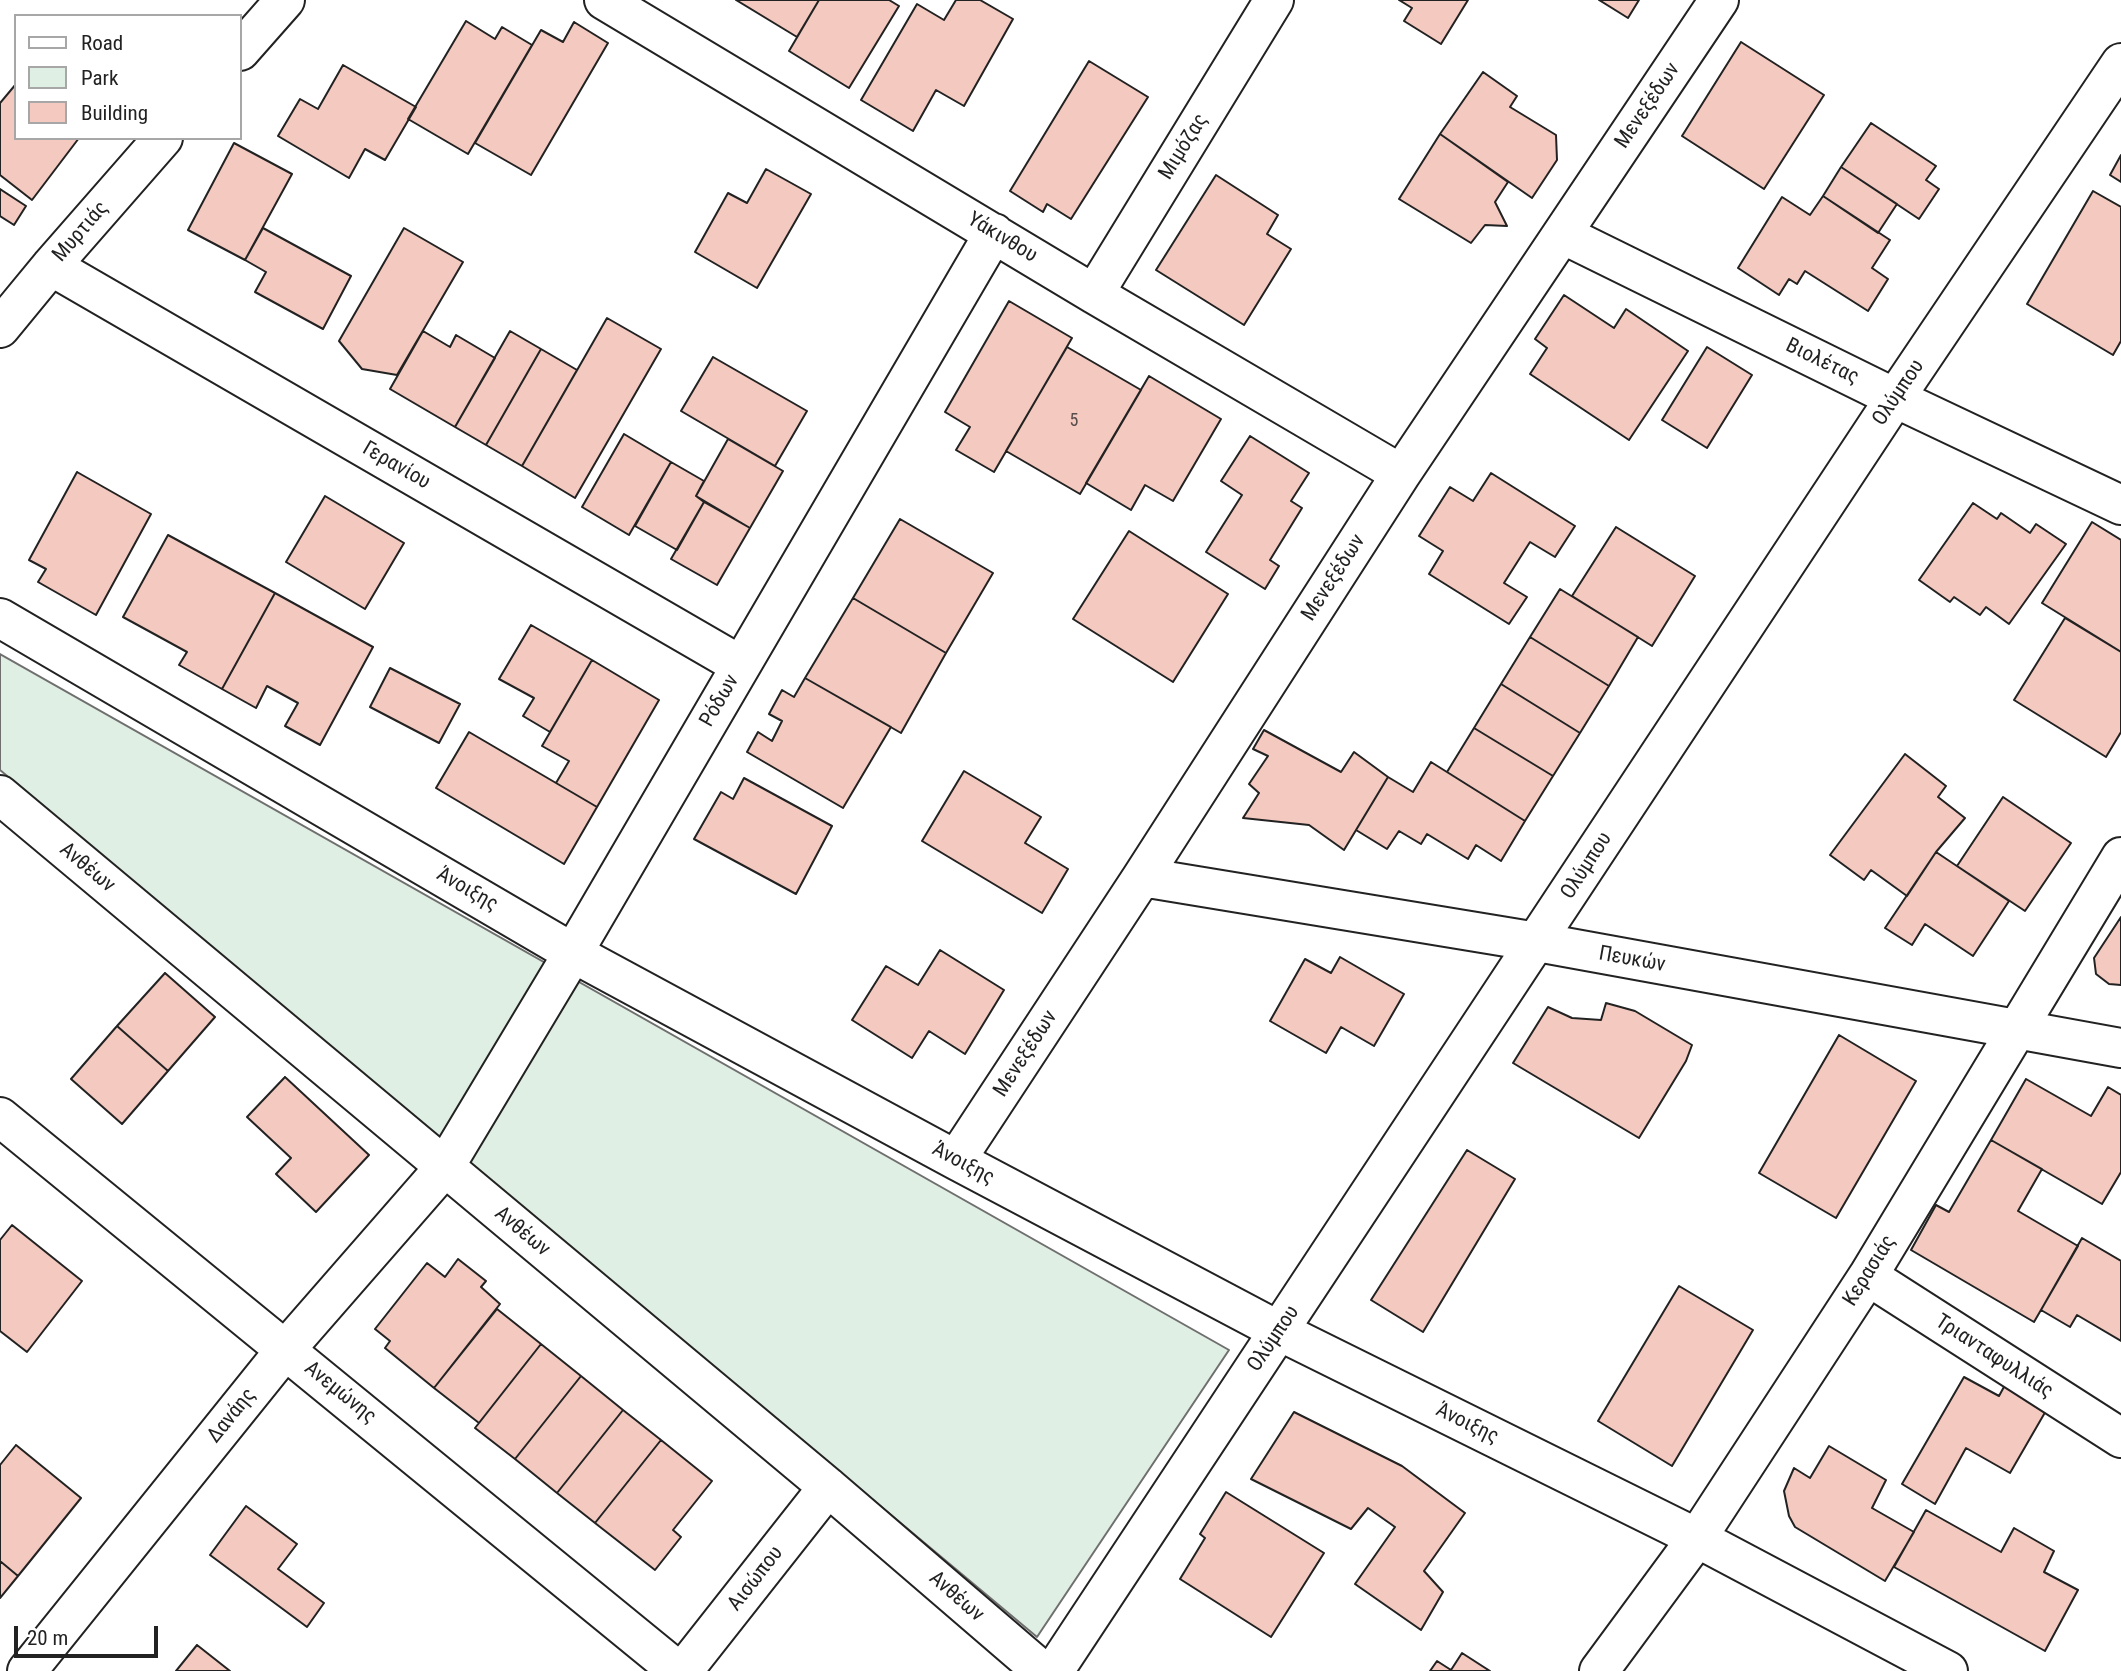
<!DOCTYPE html>
<meta charset="utf-8">
<style>
body{margin:0}
#map{position:relative;width:2121px;height:1671px;overflow:hidden;background:#fff;font-family:"Roboto Condensed",sans-serif}
canvas{display:block}
.legend{position:absolute;left:14px;top:14px;width:228px;height:126px;box-sizing:border-box;background:#fff;border:2px solid #a7a7a7;margin:0;padding:9px 12px;list-style:none;font-size:21px;color:#222}
.legend li{display:flex;align-items:center;gap:14px;height:35px}
.legend b{width:35px;border:2px solid #a7a7a7}
.scale{position:absolute;left:14px;top:1626px;width:144px;height:32px;box-sizing:border-box;border:4px solid #222;border-top:0;padding-left:9px;font-size:21px;line-height:24px;white-space:nowrap;color:#222;-webkit-text-stroke:5px #fff;paint-order:stroke}
</style>
<div id="map">
<canvas width="2121" height="1671"></canvas>
<ul class="legend">
<li><b style="height:9px;background:#fff"></b>Road</li>
<li><b style="height:19px;background:#e0efe3"></b>Park</li>
<li><b style="height:19px;background:#f3c9c0"></b>Building</li>
</ul>
<div class="scale">20 m</div>
</div>
<script>
const ctx = document.querySelector('canvas').getContext('2d');
ctx.lineJoin = 'round';
function fillPath(path, color) { ctx.fillStyle = color; ctx.fill(path, 'evenodd'); }
const toPath = rows => new Path2D(rows.map(r => 'M' + r).join(''));
function trace(path, color, width, dash) { ctx.strokeStyle = color; ctx.lineWidth = width; ctx.lineCap = dash ? 'butt' : 'round'; ctx.setLineDash(dash || []); ctx.stroke(path); }
function label(font, color, halo, rows, align = 'center') {
  ctx.font = font + ' "Roboto Condensed",sans-serif'; ctx.lineWidth = 5; ctx.setLineDash([]); ctx.textBaseline = 'middle'; ctx.strokeStyle = halo; ctx.fillStyle = color; for (const [text, x, y, turn = 0] of rows) {
    ctx.save(); ctx.translate(x, y); ctx.rotate((+turn || 0) * Math.PI / 180); ctx.textAlign = isNaN(turn) ? turn : align; if (halo) ctx.strokeText(text, 0, 0); ctx.fillText(text, 0, 0); ctx.restore();
  }
}
const green = toPath([
 [0,654,1229,1350,1037,1637,0,770,0,654]
]);
const building = toPath([
 [736,0,819,0,797,37,736,0],
 [819,0,889,0,899,6,849,88,789,51,819,0],
 [956,0,980,0,1013,19,964,106,936,90,913,131,861,100,917,4,944,20,956,0],
 [1399,0,1468,0,1441,44,1404,21,1412,8,1399,0],
 [1599,0,1639,0,1628,18,1599,0],
 [466,21,495,39,502,27,532,45,468,154,408,119,466,21],
 [574,22,608,43,531,175,475,143,541,30,563,42,574,22],
 [1741,42,1824,95,1764,189,1682,136,1741,42],
 [1089,61,1148,97,1071,219,1047,204,1043,212,1010,191,1089,61],
 [343,65,416,107,385,160,365,149,349,178,278,136,300,99,318,109,343,65],
 [1483,72,1517,96,1510,107,1556,135,1557,160,1532,198,1440,134,1483,72],
 [16,84,16,138,79,138,32,200,0,175,0,103,16,84],
 [1871,123,1936,166,1926,180,1939,189,1919,219,1841,167,1871,123],
 [1440,134,1508,182,1495,202,1507,226,1485,225,1471,243,1399,199,1440,134],
 [234,143,292,174,245,260,188,230,234,143],
 [2121,155,2121,182,2110,175,2121,155],
 [1841,167,1897,204,1878,233,1823,196,1841,167],
 [766,169,811,194,757,288,695,252,728,193,747,203,766,169],
 [1216,175,1278,215,1267,234,1291,249,1244,325,1156,270,1216,175],
 [0,189,26,206,14,225,0,216,0,189],
 [2093,191,2121,207,2121,341,2113,355,2027,304,2093,191],
 [1823,196,1890,240,1872,268,1888,279,1868,311,1805,271,1797,284,1789,279,1779,295,1738,268,1782,197,1810,215,1823,196],
 [263,228,351,276,323,329,255,292,266,272,245,260,263,228],
 [404,228,463,262,397,375,362,369,339,341,404,228],
 [1564,295,1614,328,1626,309,1688,351,1629,440,1530,374,1547,348,1535,339,1564,295],
 [1009,301,1072,338,994,472,956,450,970,427,945,412,1009,301],
 [607,318,661,349,575,498,522,466,607,318],
 [423,331,450,347,456,335,495,358,455,427,390,389,423,331],
 [510,331,541,349,486,445,455,427,510,331],
 [1067,347,1141,390,1080,494,1006,451,1067,347],
 [1707,347,1752,375,1707,448,1662,420,1707,347],
 [541,349,577,370,522,466,486,445,541,349],
 [713,357,807,411,775,466,681,411,713,357],
 [1149,376,1221,419,1173,501,1145,485,1131,510,1086,483,1149,376],
 [624,434,671,462,629,535,582,507,624,434],
 [1250,436,1309,473,1291,501,1302,508,1270,560,1279,566,1265,589,1206,552,1242,495,1221,481,1250,436],
 [728,439,783,471,750,528,696,496,728,439],
 [671,462,704,481,696,496,704,502,677,550,635,526,671,462],
 [77,472,151,514,96,615,38,582,46,569,29,560,77,472],
 [1491,473,1575,526,1555,557,1530,542,1504,583,1527,597,1509,624,1429,574,1443,551,1419,536,1450,487,1473,501,1491,473],
 [325,496,404,543,365,609,286,562,325,496],
 [704,502,750,528,717,585,671,559,704,502],
 [1973,503,1997,519,2001,513,2030,533,2036,524,2066,544,2009,624,1986,607,1980,615,1954,597,1950,602,1919,580,1973,503],
 [900,519,993,573,946,653,853,598,900,519],
 [2092,522,2121,540,2121,652,2042,603,2092,522],
 [1616,527,1695,576,1652,646,1572,596,1616,527],
 [1129,531,1228,594,1173,682,1073,619,1129,531],
 [168,535,275,593,222,689,179,665,187,652,123,617,168,535],
 [1560,589,1638,637,1609,686,1530,637,1560,589],
 [275,593,373,647,320,745,285,726,298,703,267,686,256,708,222,689,275,593],
 [853,598,946,653,901,733,805,678,853,598],
 [2065,618,2121,652,2121,732,2106,757,2014,700,2065,618],
 [531,625,592,660,550,732,523,716,534,698,499,679,531,625],
 [1530,637,1609,686,1580,733,1501,684,1530,637],
 [592,660,659,700,597,807,556,783,569,761,542,746,592,660],
 [390,668,460,704,439,743,370,707,390,668],
 [805,678,891,727,843,808,747,752,758,732,772,741,782,721,769,714,782,690,794,697,805,678],
 [1501,684,1580,733,1553,776,1474,728,1501,684],
 [1474,728,1553,776,1525,821,1447,772,1474,728],
 [1264,730,1341,772,1354,752,1388,777,1344,850,1309,825,1243,818,1259,793,1249,784,1268,756,1253,749,1264,730],
 [469,732,597,807,564,864,436,788,469,732],
 [1905,754,1946,786,1938,797,1965,818,1936,852,1907,896,1871,870,1864,880,1830,855,1905,754],
 [1431,762,1525,821,1501,861,1476,845,1468,859,1427,834,1421,844,1399,831,1387,849,1356,830,1388,777,1413,792,1431,762],
 [964,771,1041,817,1025,843,1068,869,1042,913,922,841,964,771],
 [744,778,832,826,796,894,694,839,721,792,733,799,744,778],
 [2003,797,2071,843,2025,911,1957,866,2003,797],
 [1936,852,2009,901,1973,956,1925,924,1912,945,1885,928,1936,852],
 [2121,917,2121,985,2109,984,2096,974,2094,958,2121,917],
 [940,950,1004,990,965,1054,929,1031,912,1058,852,1020,886,966,918,985,940,950],
 [1340,957,1404,994,1374,1046,1341,1027,1326,1053,1270,1021,1305,959,1331,973,1340,957],
 [165,973,215,1017,168,1071,117,1026,165,973],
 [1606,1003,1635,1011,1692,1045,1686,1061,1639,1138,1513,1063,1548,1007,1572,1018,1601,1020,1606,1003],
 [117,1026,168,1071,122,1124,71,1079,117,1026],
 [1839,1035,1916,1081,1836,1218,1759,1173,1839,1035],
 [285,1077,369,1155,316,1212,276,1174,291,1158,247,1117,285,1077],
 [2026,1079,2091,1116,2108,1087,2121,1095,2121,1172,2102,1204,1991,1140,2026,1079],
 [1991,1140,2042,1169,2018,1211,2078,1246,2034,1322,1911,1250,1936,1205,1949,1212,1991,1140],
 [1467,1150,1515,1179,1423,1332,1371,1300,1467,1150],
 [12,1225,82,1281,27,1352,0,1331,0,1240,12,1225],
 [2082,1238,2121,1261,2121,1341,2077,1315,2070,1327,2041,1310,2082,1238],
 [458,1259,486,1281,481,1287,500,1304,434,1388,385,1348,390,1341,375,1329,427,1263,445,1277,458,1259],
 [1679,1286,1753,1330,1672,1466,1598,1421,1679,1286],
 [497,1309,541,1344,479,1423,434,1388,497,1309],
 [541,1344,581,1376,515,1459,475,1428,541,1344],
 [581,1376,623,1410,557,1493,515,1459,581,1376],
 [1964,1377,1999,1396,2005,1385,2047,1409,2010,1473,1966,1448,1935,1504,1902,1484,1964,1377],
 [623,1410,661,1440,595,1523,557,1493,623,1410],
 [1294,1412,1402,1466,1465,1513,1424,1571,1443,1592,1421,1630,1355,1584,1395,1527,1368,1508,1351,1529,1251,1479,1294,1412],
 [661,1440,712,1481,673,1530,681,1537,655,1570,595,1523,661,1440],
 [16,1445,81,1498,18,1576,0,1561,0,1465,16,1445],
 [1829,1446,1886,1480,1872,1508,1914,1532,1885,1581,1795,1527,1789,1516,1784,1491,1794,1468,1810,1478,1829,1446],
 [1226,1492,1324,1553,1271,1637,1180,1579,1205,1538,1200,1534,1226,1492],
 [246,1506,297,1544,278,1569,324,1603,307,1627,210,1555,246,1506],
 [1926,1510,2001,1552,2014,1528,2054,1551,2044,1572,2078,1590,2045,1651,1894,1567,1926,1510],
 [0,1561,18,1576,0,1598,0,1561],
 [197,1645,230,1671,176,1671,197,1645],
 [1462,1653,1490,1671,1430,1671,1437,1661,1451,1670,1462,1653]
]);
const minor = toPath([
 [604,0,1094,294,1401,474],
 [240,51,285,0],
 [1562,234,1895,398,2121,505],
 [51,266,740,665],
 [1094,294,1274,0],
 [0,328,51,266,163,138],
 [0,618,573,953,956,1160,1279,1331,1697,1538,1948,1671],
 [0,795,828,1487,1042,1671],
 [1142,877,1537,942,2121,1048],
 [0,1117,678,1671],
 [956,1160,1142,877,1401,474,1719,0],
 [1868,1276,2121,1438],
 [27,1671,286,1349,444,1168,573,953,994,233],
 [683,1671,828,1487],
 [1599,1671,1697,1538,1868,1276,2121,857]
]);
const tertiary = toPath([
 [1054,1671,1895,398,2121,63]
]);
const numberNames = [
 ["5",1074,421]
];
const streetNames = [
 ["Μενεξέδων",1648,106,-56],
 ["Μιμόζας",1184,147,-58],
 ["Μυρτιάς",81,232,-49],
 ["Υάκινθου",1002,238,31],
 ["Βιολέτας",1822,362,26],
 ["Ολύμπου",1899,393,-56],
 ["Γερανίου",396,466,30],
 ["Μενεξέδων",1334,578,-57],
 ["Ρόδων",720,701,-60],
 ["Ολύμπου",1587,866,-57],
 ["Ανθέων",87,868,40],
 ["Άνοιξης",467,890,30],
 ["Πευκών",1632,960,10],
 ["Μενεξέδων",1026,1054,-57],
 ["Άνοιξης",963,1164,28],
 ["Ανθέων",522,1232,40],
 ["Κερασιάς",1870,1271,-58],
 ["Ολύμπου",1274,1339,-56],
 ["Τριανταφυλλιάς",1994,1357,33],
 ["Ανεμώνης",340,1393,39],
 ["Δανάης",232,1416,-51],
 ["Άνοιξης",1467,1424,26],
 ["Αισώπου",756,1579,-52],
 ["Ανθέων",956,1597,41]
];
fillPath(green, '#e0efe3');
trace(green, '#6f6f6f', 2);
fillPath(building, '#f3c9c0');
trace(building, '#222', 2);
trace(minor, '#222', 42);
trace(tertiary, '#222', 42);
trace(minor, '#fff', 38);
trace(tertiary, '#fff', 38);
label('18px', '#564c4a', null, numberNames);
label('21px', '#222', '#fff', streetNames);
</script>
